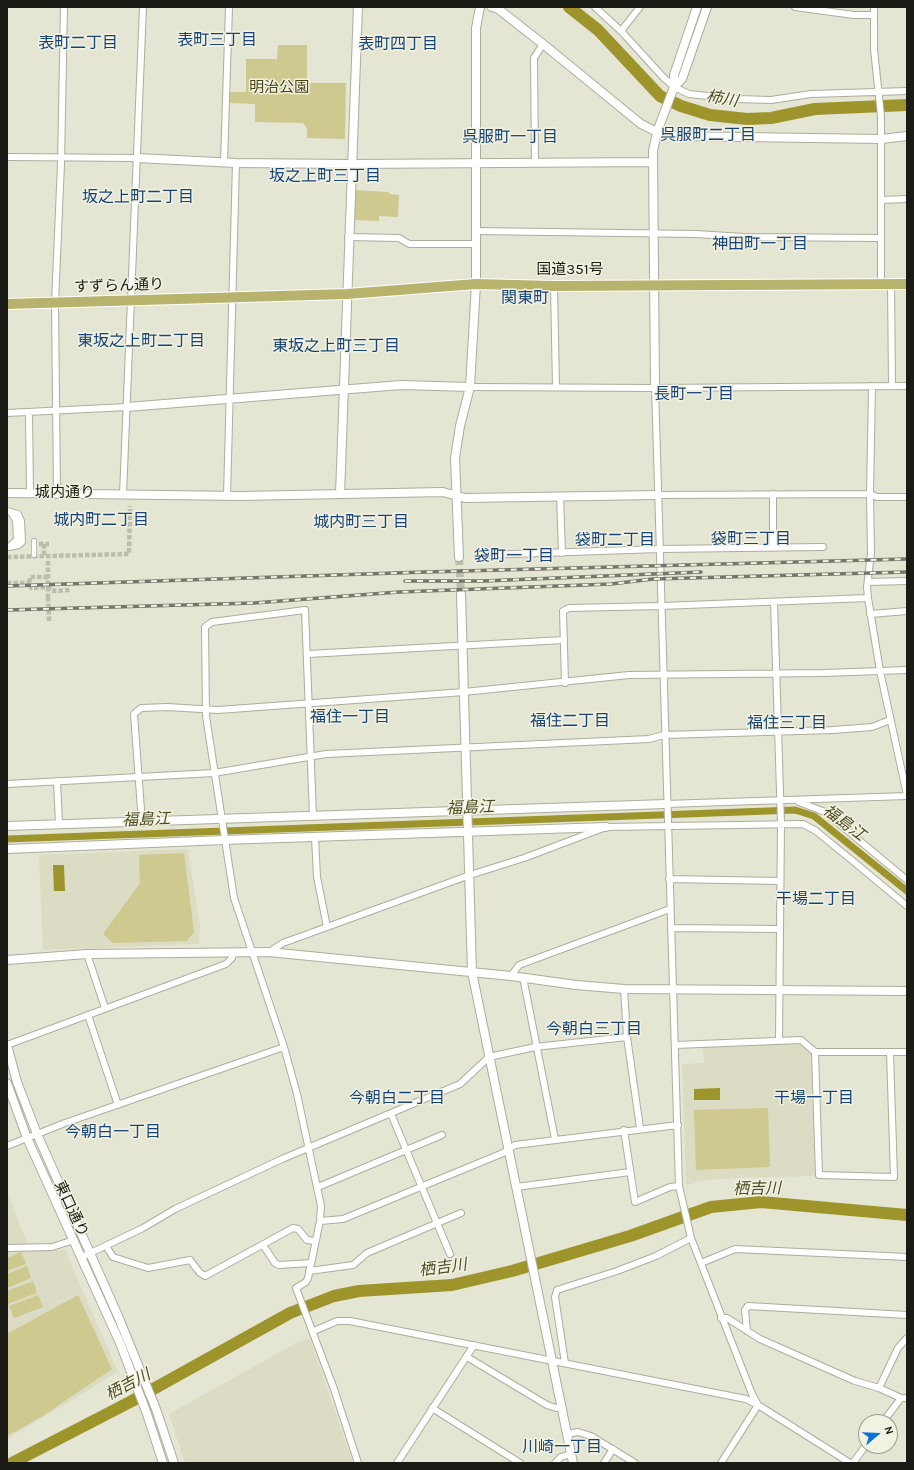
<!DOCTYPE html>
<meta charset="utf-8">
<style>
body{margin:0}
#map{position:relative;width:914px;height:1470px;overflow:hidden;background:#e5e5d4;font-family:Karla,sans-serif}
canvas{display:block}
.frame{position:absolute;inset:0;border:8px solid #1b1b15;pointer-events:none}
.north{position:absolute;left:858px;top:1414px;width:40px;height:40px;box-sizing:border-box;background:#f2f2e2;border:1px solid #9c9c90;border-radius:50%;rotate:71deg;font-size:11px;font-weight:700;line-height:16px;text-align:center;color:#1b1b15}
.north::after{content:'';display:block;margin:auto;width:14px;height:18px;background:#0972da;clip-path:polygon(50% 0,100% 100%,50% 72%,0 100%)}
</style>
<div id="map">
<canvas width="914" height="1470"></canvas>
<div class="frame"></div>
<div class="north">N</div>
</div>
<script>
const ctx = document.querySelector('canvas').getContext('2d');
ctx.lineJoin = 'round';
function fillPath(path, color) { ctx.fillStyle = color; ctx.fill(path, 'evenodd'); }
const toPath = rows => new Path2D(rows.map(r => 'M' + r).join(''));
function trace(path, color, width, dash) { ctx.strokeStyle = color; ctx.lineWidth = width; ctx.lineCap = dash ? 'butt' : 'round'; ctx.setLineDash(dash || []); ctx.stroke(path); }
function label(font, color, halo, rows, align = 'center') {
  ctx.font = font + ' Karla,"Noto Sans JP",sans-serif'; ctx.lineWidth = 3; ctx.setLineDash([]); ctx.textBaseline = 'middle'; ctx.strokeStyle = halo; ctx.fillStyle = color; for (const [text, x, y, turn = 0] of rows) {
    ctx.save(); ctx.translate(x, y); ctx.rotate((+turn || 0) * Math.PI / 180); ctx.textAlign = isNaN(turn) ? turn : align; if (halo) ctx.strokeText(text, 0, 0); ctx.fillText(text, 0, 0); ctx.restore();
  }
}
const built = toPath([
 [188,849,200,927,199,944,43,950,39,855],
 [797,1042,811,1054,815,1176,737,1178,705,1180,688,1185,686,1182,682,1064,704,1063,703,1046],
 [7,1192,28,1245,7,1245],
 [65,1250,118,1372,7,1439,7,1251],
 [310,1339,353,1463,185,1463,169,1414,298,1342]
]);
const green = toPath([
 [278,45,307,45,307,83,346,83,345,139,307,138,307,128,303,123,255,122,255,104,229,103,229,92,246,92,246,59,277,59],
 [353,190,389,192,389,194,399,195,398,217,379,216,379,221,352,220],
 [184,853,194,932,187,941,113,943,103,934,140,883,139,855],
 [768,1108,770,1167,696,1170,694,1110],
 [21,1252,26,1264,7,1271,7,1258],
 [27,1266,31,1278,7,1288,7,1274],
 [33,1281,37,1293,8,1304,7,1291],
 [38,1295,43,1307,14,1318,9,1306],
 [78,1295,112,1369,41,1417,7,1436,7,1334]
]);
const water = toPath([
 [64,865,65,891,54,891,53,865],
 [720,1088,720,1100,694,1100,694,1089]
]);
const canal = toPath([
 [7,839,795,810,814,816,907,891]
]);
const river = toPath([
 [569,7,598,30,660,96,681,106,710,115,747,119,771,118,815,109,907,105],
 [12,1463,130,1402,290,1313,334,1296,359,1291,452,1285,512,1271,630,1236,711,1207,761,1202,907,1215]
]);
const pedestrianTunnel = toPath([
 [39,544,49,544],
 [44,544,44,556],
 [7,557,129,554,130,506],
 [48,561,48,598],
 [48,577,30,577,29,583,31,588,48,587,54,590],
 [7,583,29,583],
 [52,591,71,590],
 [48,597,49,621]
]);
const tertiaryTunnel = toPath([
 [459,557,461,594]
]);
const pedestrian = toPath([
 [34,541,34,555]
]);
const minor = toPath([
 [595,7,621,31,663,77,674,87,689,94,736,99,771,100,811,94,907,91],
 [795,7,854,15,873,15],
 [874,7,874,49,881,116,881,283],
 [621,31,640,7],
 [7,157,137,158],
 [224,162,229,7],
 [535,162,534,58,543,44],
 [881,200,907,199],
 [475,231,696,234,744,237,881,238],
 [348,237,399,238,409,244,475,244],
 [891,284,892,386],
 [554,286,556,387],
 [872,386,870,494,871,553,867,587,868,598,880,671,907,795],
 [470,387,655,388,907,386],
 [655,388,679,1186,691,1238,752,1394,758,1405,850,1463],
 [7,413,127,407],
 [29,413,30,493],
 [57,492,55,303,61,164,64,7],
 [123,494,143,7],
 [658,495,870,494,877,497,907,497],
 [227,496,236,163],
 [560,496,562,553],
 [7,511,18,514,21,521,22,542,19,545,9,547],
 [10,546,17,540,16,520,12,514],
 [773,548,773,494],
 [484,555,659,549,823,547],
 [868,582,907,581],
 [774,602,781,823,779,1039],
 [870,614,907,611],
 [308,654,564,640],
 [565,683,563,611,569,608,661,606,868,598],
 [57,781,59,824],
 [7,784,214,773,326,754,649,739,664,735,833,730,872,727,890,720],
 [799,802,825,812,907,880],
 [666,804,907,796],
 [313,816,305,610,212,622,205,627,206,716,234,898,284,1047,297,1094,321,1206,320,1221,308,1278,306,1282,296,1288,334,1389,358,1463],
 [142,823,134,714,141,708,167,707,218,710,464,692,629,675,824,673,907,670],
 [315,837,317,877,327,927],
 [669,879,780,881],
 [671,928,779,929],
 [269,952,283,943,470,875,524,858,606,827,803,824,816,831,854,862,907,906],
 [87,954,105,1008],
 [511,976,519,965,670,909],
 [523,977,555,1139],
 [624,989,627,1037,640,1128],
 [88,1015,118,1105],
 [7,1045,226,964,232,958,233,952],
 [675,1045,801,1040,815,1052,907,1052],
 [815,1052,819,1175,894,1177,890,1052],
 [391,1114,450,1254],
 [624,1130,635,1202,670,1187,679,1186],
 [7,1146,65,1123,284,1047],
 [318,1187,442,1135],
 [516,1187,630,1172],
 [320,1221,343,1219,503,1153,515,1145,678,1125],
 [263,1245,275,1263,279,1265,311,1263],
 [106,1246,113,1257,148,1268,190,1260,200,1273,205,1276,293,1228,298,1229,307,1240,314,1241],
 [7,1248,52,1247,74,1240],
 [82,1257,143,1228,175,1209,282,1159,460,1084,489,1057,535,1047,627,1037],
 [701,1263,735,1249,907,1257],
 [309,1271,353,1265,367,1253,461,1213],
 [721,1318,727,1318,760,1339,855,1381,879,1388,901,1398,907,1398],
 [314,1331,337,1321,350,1321,746,1399,758,1405,721,1463],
 [747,1331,745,1310,748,1306,907,1315],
 [467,1357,547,1405,556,1408,562,1407],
 [565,1363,555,1297,557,1290,617,1271,656,1256,691,1238],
 [879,1388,898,1348,907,1338],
 [432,1408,520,1463],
 [883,1422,901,1398],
 [567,1434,578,1432,591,1436,635,1463],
 [397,1463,474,1345],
 [555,1463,561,1457,571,1454],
 [604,1463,613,1449],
 [853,1463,866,1445]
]);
const tertiary = toPath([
 [492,7,497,8,543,44,641,124,657,132,675,136,881,139,907,136],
 [674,87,682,79,707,7],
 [137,158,236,163,352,164,653,162],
 [655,388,653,151,657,132,674,87,674,75,697,7],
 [127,407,401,385,470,387],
 [7,493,241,496,443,492,465,498,658,495],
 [340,494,358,7],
 [459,557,455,458,460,426,470,387,476,284,476,28,480,7],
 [461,594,472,972,573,1463],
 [7,826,666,804],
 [7,849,224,840,606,827],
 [7,960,87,954,269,952,511,976,576,985,624,989,907,991],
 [7,1045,17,1082,37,1134,118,1316,156,1409,174,1463],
 [7,1083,27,1138,120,1343,147,1414,163,1463]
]);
const trunk = toPath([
 [7,304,347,294,476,284,554,286,907,284]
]);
const rail = toPath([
 [405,581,484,581,701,572],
 [7,586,426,572,907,559],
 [7,610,254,603,399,592,611,584,653,579,907,572]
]);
const parkNames = [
 ["明治公園",279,88]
];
const streetNames = [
 ["国道351号",570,270],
 ["すずらん通り",119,286,-2],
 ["城内通り",65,493],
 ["東口通り",71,1209,65]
];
const neighbourhoodNames = [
 ["表町三丁目",217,40],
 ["表町二丁目",78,43],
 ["表町四丁目",398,44],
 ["呉服町二丁目",708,135],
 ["呉服町一丁目",510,137],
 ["坂之上町三丁目",325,176],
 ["坂之上町二丁目",138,197],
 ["神田町一丁目",760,244],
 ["関東町",525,298],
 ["東坂之上町二丁目",141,341],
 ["東坂之上町三丁目",336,346],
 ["長町一丁目",694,394],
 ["城内町二丁目",101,520],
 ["城内町三丁目",361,522],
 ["袋町三丁目",751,539],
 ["袋町二丁目",615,540],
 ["袋町一丁目",514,556],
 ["福住一丁目",350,717],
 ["福住二丁目",570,721],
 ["福住三丁目",787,723],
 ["干場二丁目",816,899],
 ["今朝白三丁目",594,1029],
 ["今朝白二丁目",397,1098],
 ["干場一丁目",814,1098],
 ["今朝白一丁目",113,1132],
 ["川崎一丁目",562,1447]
];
const waterNames = [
 ["柿川",722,99,10],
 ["福島江",470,808,-2],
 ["福島江",146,820,-2],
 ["福島江",844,823,37],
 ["栖吉川",757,1189,-1],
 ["栖吉川",443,1268,-8],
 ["栖吉川",128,1385,-28]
];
fillPath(built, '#dcdbc3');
fillPath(green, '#cdc98f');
fillPath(water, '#9d952b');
trace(canal, '#9d952b', 7);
trace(river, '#9d952b', 12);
trace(pedestrianTunnel, '#bdbdae', 4.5, [4.5, 2]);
trace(tertiaryTunnel, '#bdbdae', 8, [8, 4]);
trace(pedestrian, '#adad9d', 6);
trace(minor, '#adad9d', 8);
trace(tertiary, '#adad9d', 10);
trace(trunk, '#fff', 12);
trace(pedestrian, '#fff', 4.5);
trace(minor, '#fff', 6);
trace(tertiary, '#fff', 8);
trace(trunk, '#b8b36c', 10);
trace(rail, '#76766b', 3.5);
trace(rail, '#f2f2e2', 2, [6]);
label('15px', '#474419', '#f2f2e2', parkNames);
label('15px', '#1b1b15', '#f2f2e2', streetNames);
label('16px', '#174376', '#f2f2e2', neighbourhoodNames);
label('italic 16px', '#4e4b21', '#f2f2e2', waterNames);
</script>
